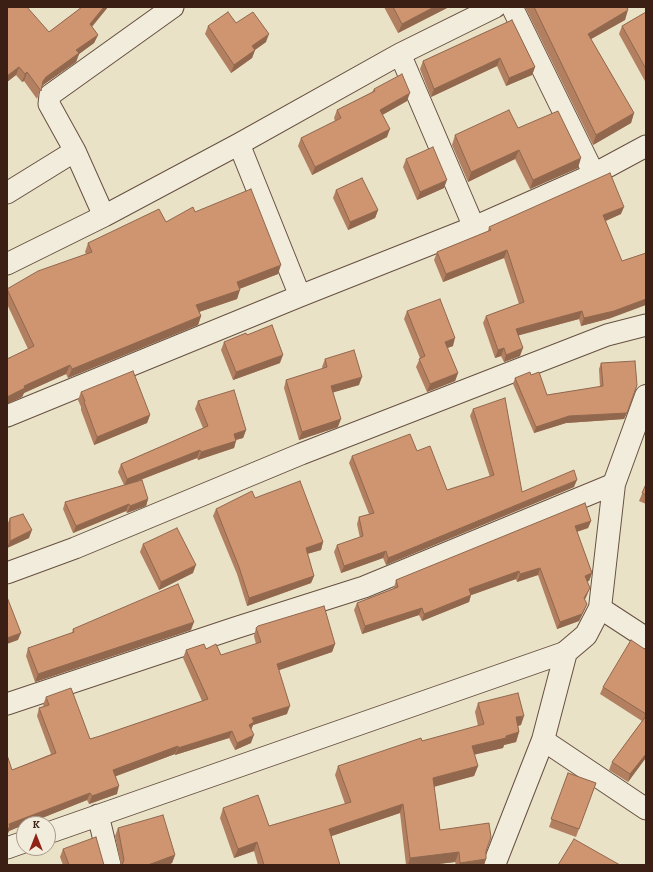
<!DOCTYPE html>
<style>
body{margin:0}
#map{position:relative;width:653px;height:872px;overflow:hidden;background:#eae2c7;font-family:Alegreya,serif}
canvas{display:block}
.frame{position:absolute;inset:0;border:8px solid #3b1f14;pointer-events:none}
.north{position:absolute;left:16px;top:816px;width:40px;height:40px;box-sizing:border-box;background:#f1ecdb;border:1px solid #a89a8b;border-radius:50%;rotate:0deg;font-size:11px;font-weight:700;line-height:16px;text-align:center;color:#3b1f14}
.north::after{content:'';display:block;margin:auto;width:14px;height:18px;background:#8f2418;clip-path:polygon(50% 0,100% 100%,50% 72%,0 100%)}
</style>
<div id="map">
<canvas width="653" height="872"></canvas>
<div class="frame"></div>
<div class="north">K</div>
</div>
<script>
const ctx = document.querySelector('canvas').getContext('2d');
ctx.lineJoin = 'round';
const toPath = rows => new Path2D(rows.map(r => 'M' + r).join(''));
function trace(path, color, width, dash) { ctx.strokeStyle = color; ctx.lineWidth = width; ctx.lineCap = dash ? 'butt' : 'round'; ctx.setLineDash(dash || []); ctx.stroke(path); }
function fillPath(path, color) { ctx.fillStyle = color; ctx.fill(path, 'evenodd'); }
const minor = toPath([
 [512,7,594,174],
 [400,54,474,227],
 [239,144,300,296],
 [7,193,75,151],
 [104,216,75,151,49,104,50,95,173,7],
 [7,264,104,216,239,144,400,54,495,7],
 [7,416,300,296,474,227,594,174,646,146],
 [7,573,75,548,301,454,607,335,646,325],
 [600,608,646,638],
 [7,704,235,628,364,587,614,484],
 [543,740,646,809],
 [98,815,110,865],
 [48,833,566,652],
 [7,848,24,842]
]);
const tertiary = toPath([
 [494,865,543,740,566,652,586,635,600,608,614,484,646,396]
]);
const wall = toPath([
 [7,7,49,32,82,7,108,7,92,27,98,35,94,43,79,54,76,62,43,85,41,87,37,99,24,81,22,82,16,75,7,82],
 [384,7,449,7,398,33],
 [525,7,627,7,625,20,591,39,634,113,631,123,593,145],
 [646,12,646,83,619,34,622,26],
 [512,20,535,67,532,75,506,86,497,66,431,97,420,69,423,61],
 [236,23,266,42,255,50,252,58,231,73,205,34,208,26],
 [374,89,407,101,382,115,387,137,312,175,298,146,301,138,335,121,334,118,337,110,372,92],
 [518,128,578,168,530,189,515,159,468,182,452,145,455,135],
 [406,159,444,188,417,200,403,167],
 [336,190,378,210,375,218,348,230,333,198],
 [195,212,278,274,239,289,237,299,199,312,201,316,198,325,68,378,66,374,24,393,22,397,7,404,7,359,28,349,7,304,7,289,86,254,85,252,88,243,166,222],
 [621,214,606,221,611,318,581,326,579,319,518,335,520,356,504,362,501,356,495,358,483,323,486,316,519,304,504,258,443,282,434,260,437,252,488,231,489,227],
 [407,311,453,346,447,348,458,373,455,381,427,392,416,367,420,358,404,319],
 [247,335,280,363,233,380,221,350,224,342],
 [325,359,359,385,333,392,338,427,299,440,284,388,286,380,323,369,322,367],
 [601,363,637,385,624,419,566,423,534,433,513,384,515,378,531,375,547,395,600,387,599,369],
 [81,392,150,415,147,423,94,445,81,410,81,407,78,400],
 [198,401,246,430,243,438,236,440,234,448,198,460,197,458,138,481,148,499,146,506,127,513,126,511,73,533,63,509,65,502,124,485,118,472,121,464,203,428,195,409],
 [473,409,522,492,574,487,386,565,383,558,341,573,334,552,337,545,360,538,357,524,359,517,369,514,349,463,352,456,417,451,447,490,490,477,470,416],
 [646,484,646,504,639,501],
 [255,498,323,542,321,550,307,554,314,576,311,583,247,606,237,574,213,516,216,509],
 [10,518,29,538,7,548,7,525],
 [591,521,588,528,577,532,592,573,589,581,587,581,587,595,585,599,584,611,579,621,557,629,538,575,517,582,516,579,471,595,469,602,422,621,419,615,362,634,354,610,357,603,394,588,396,580],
 [143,544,193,573,159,590,140,552],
 [256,628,335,644,332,652,278,670,287,714,253,725,251,730,251,743,235,750,229,738,175,755,175,754,116,776,117,794,89,804,87,800,27,824,24,824,9,831,7,835,12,770,51,754,37,716,39,708,44,706,43,705,46,697,90,739,100,736,202,701,183,658,186,650,206,649,221,655,256,644,254,636],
 [73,629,191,630,35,682,26,656,28,648,72,633],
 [646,650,646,760,645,759,628,782,609,770,612,762,642,721,600,694,603,687],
 [478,703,521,725,518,726,519,732,516,742,504,745,503,748,474,754,478,766,474,776,434,786,440,830,486,852,486,859,484,865,456,865,455,862,430,865,406,865,400,813,331,836,340,865,258,865,254,851,234,858,220,818,223,808,269,826,345,804,335,775,338,766,422,741,478,726,475,712],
 [568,773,596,783,576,837,549,827],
 [118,828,175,855,172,863,168,865,121,865,115,836],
 [63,849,104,865,63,865,60,857]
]);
const shadedWall = toPath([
 [104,7,108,7,87,32,90,24],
 [434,7,449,7,398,33,402,24],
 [628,10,625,20,584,43,588,34],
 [269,34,266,42,249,54,252,46],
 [98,35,94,43,79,54,76,62,43,85,40,89,43,81,46,77,76,50],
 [255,50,252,58,231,73,234,65],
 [500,58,497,66,431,97,434,89],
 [19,67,16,75,7,82,7,76],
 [535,67,532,75,506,86,509,78],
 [27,72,24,81,22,82,25,74],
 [410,93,407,101,377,118,380,110],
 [634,113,631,123,593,145,596,135],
 [390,129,387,137,312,175,315,167],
 [519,150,515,159,468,182,471,172],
 [581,158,578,168,530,189,533,180],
 [447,180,444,188,417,200,420,192],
 [624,207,621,214,600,223,603,215],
 [378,210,375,218,348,230,350,222],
 [507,250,504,258,443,282,446,274],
 [281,265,278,274,234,291,237,282],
 [240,290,237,299,193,314,196,305],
 [646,299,646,305,611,318,581,326,584,318],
 [582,311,579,319,513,337,516,329],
 [201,316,198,325,68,378,72,369],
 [455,338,453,346,442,350,445,342],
 [504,348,501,356,495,358,498,350],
 [523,348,520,356,504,362,506,355],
 [283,355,280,363,233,380,236,372],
 [70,365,66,374,24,393,22,397,7,404,7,397,24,386],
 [458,373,455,381,427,392,430,384],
 [362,377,359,385,328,394,331,386],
 [627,413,624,419,566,423,534,433,536,427,569,416],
 [150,415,147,423,94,445,97,437],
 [341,419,338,427,299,440,302,432],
 [246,430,243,438,231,441,234,434],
 [236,441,234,448,198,460,201,452],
 [200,450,197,458,124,486,127,479],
 [577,480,574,487,386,565,388,558],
 [148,499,146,506,127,513,130,506],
 [129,504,126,511,73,533,76,526],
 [591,521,588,528,572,533,575,526],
 [32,530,29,538,7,548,10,541],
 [323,542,321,550,303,555,306,548],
 [386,551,383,558,341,573,344,566],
 [196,565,193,573,159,590,161,582],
 [540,568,538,575,517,582,520,574],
 [519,571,516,579,466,597,469,589],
 [592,573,589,581,583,583,585,576],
 [314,576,311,583,247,606,249,598],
 [590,588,587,595,582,605,584,598],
 [471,595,469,602,422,621,424,614],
 [587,604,584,611,579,621,557,629,560,622],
 [422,608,419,615,362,634,365,626],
 [194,622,191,630,35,682,38,674],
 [21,633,18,640,7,644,7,638],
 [335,644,332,652,274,672,277,664],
 [290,706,287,714,253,725,251,730,249,725,252,718],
 [524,716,521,725,513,727,516,717],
 [232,731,229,738,175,755,178,748],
 [519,732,516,742,504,745,503,748,469,756,472,746,506,736],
 [254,735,251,743,235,750,237,743],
 [178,746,175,754,111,778,113,770],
 [646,754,645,759,628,782,630,774],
 [478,766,474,776,430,788,433,778],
 [119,786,117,794,89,804,92,796],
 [90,793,87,800,27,824,24,824,24,825,9,831,7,835,7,829,9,824],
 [403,804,400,813,326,838,329,829],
 [257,842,254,851,234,858,238,849],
 [459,852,455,862,430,865,408,865,410,858],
 [175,855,172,863,168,865,148,865],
 [486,859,484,865,459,865,460,863]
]);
const building = toPath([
 [7,7,27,7,49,32,82,7,104,7,90,24,98,35,76,50,79,53,46,77,43,81,41,91,27,72,25,74,19,67,7,76,7,7],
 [393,7,434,7,402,24,393,7],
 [534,7,627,7,628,10,588,34,634,113,596,135,534,7],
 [228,12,236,23,253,12,269,34,252,46,255,50,234,65,208,26,228,12],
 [646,12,646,69,622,26,646,12],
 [512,20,535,67,509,78,500,58,434,89,423,61,512,20],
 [402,74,410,93,380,110,390,129,315,167,301,138,341,118,337,110,375,91,374,89,402,74],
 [509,110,518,128,558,111,581,158,533,180,519,150,471,172,455,135,509,110],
 [433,147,447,180,420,192,406,159,433,147],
 [610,173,624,207,603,215,622,261,646,253,646,299,614,311,584,318,582,311,516,329,523,348,506,355,504,348,498,350,486,316,524,302,507,250,446,274,437,252,491,230,489,227,610,173],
 [362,178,378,210,350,222,336,190,362,178],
 [251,189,281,265,237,282,240,290,196,305,201,316,72,369,70,365,24,386,25,388,7,397,7,359,34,346,7,289,38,271,92,252,88,243,159,209,166,222,193,207,195,212,251,189],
 [440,299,455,338,445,342,458,373,430,384,419,359,425,356,407,311,440,299],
 [272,325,283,355,236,372,224,342,246,333,247,335,272,325],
 [354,350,362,377,331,386,341,419,302,432,286,380,327,367,325,359,354,350],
 [635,361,637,385,627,413,569,416,536,427,515,378,530,372,531,375,539,372,547,395,603,386,601,363,635,361],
 [133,371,150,415,97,437,84,402,85,401,81,392,133,371],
 [234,390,246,430,234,434,236,441,201,452,200,450,127,479,121,464,208,426,198,401,234,390],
 [505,398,522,492,574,470,577,480,388,558,386,551,344,566,337,545,363,536,359,517,374,513,352,456,410,434,417,451,430,446,447,490,494,475,473,409,505,398],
 [142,480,148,499,130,506,129,504,76,526,65,502,142,480],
 [300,481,323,542,306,548,314,576,249,598,239,567,216,509,252,491,255,498,300,481],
 [646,484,646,495,642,493,646,484],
 [585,503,591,521,575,526,592,573,585,576,590,588,584,598,587,604,582,614,560,622,540,568,520,574,519,571,469,589,471,595,424,614,422,608,365,626,357,603,398,587,396,580,585,503],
 [23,514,32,530,10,541,10,518,23,514],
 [177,528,196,565,161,582,143,544,177,528],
 [178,584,194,622,38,674,28,648,74,632,73,629,178,584],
 [7,597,21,633,7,638,7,597],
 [324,606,335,644,277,664,290,706,252,718,254,722,249,725,254,735,237,743,232,731,178,748,178,746,113,770,119,786,92,796,90,793,9,824,10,827,7,829,7,755,12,770,56,753,39,708,49,705,46,697,71,688,90,739,100,736,208,699,186,650,204,644,206,649,216,644,221,655,261,642,256,628,258,626,324,606],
 [631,640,646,650,646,714,603,687,631,640],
 [518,693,524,716,516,717,519,732,506,736,506,738,472,746,478,766,433,778,440,830,489,823,491,837,486,851,486,859,460,863,459,852,410,858,403,804,329,829,340,865,264,865,257,842,238,849,223,808,258,795,269,826,351,802,338,766,421,738,422,741,484,724,478,703,518,693],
 [646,716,646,754,630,774,612,762,646,716],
 [568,773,596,783,579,829,551,819,568,773],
 [163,815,175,855,148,865,122,865,124,860,118,828,163,815],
 [96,837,104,865,69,865,63,849,96,837],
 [574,839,620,865,558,865,574,839]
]);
trace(minor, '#675041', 23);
trace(tertiary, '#675041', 24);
trace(minor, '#f1ecdb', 21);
trace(tertiary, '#f1ecdb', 22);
fillPath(wall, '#b27f60');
fillPath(shadedWall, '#91684e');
fillPath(building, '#cf9470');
trace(building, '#91684e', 1);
</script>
